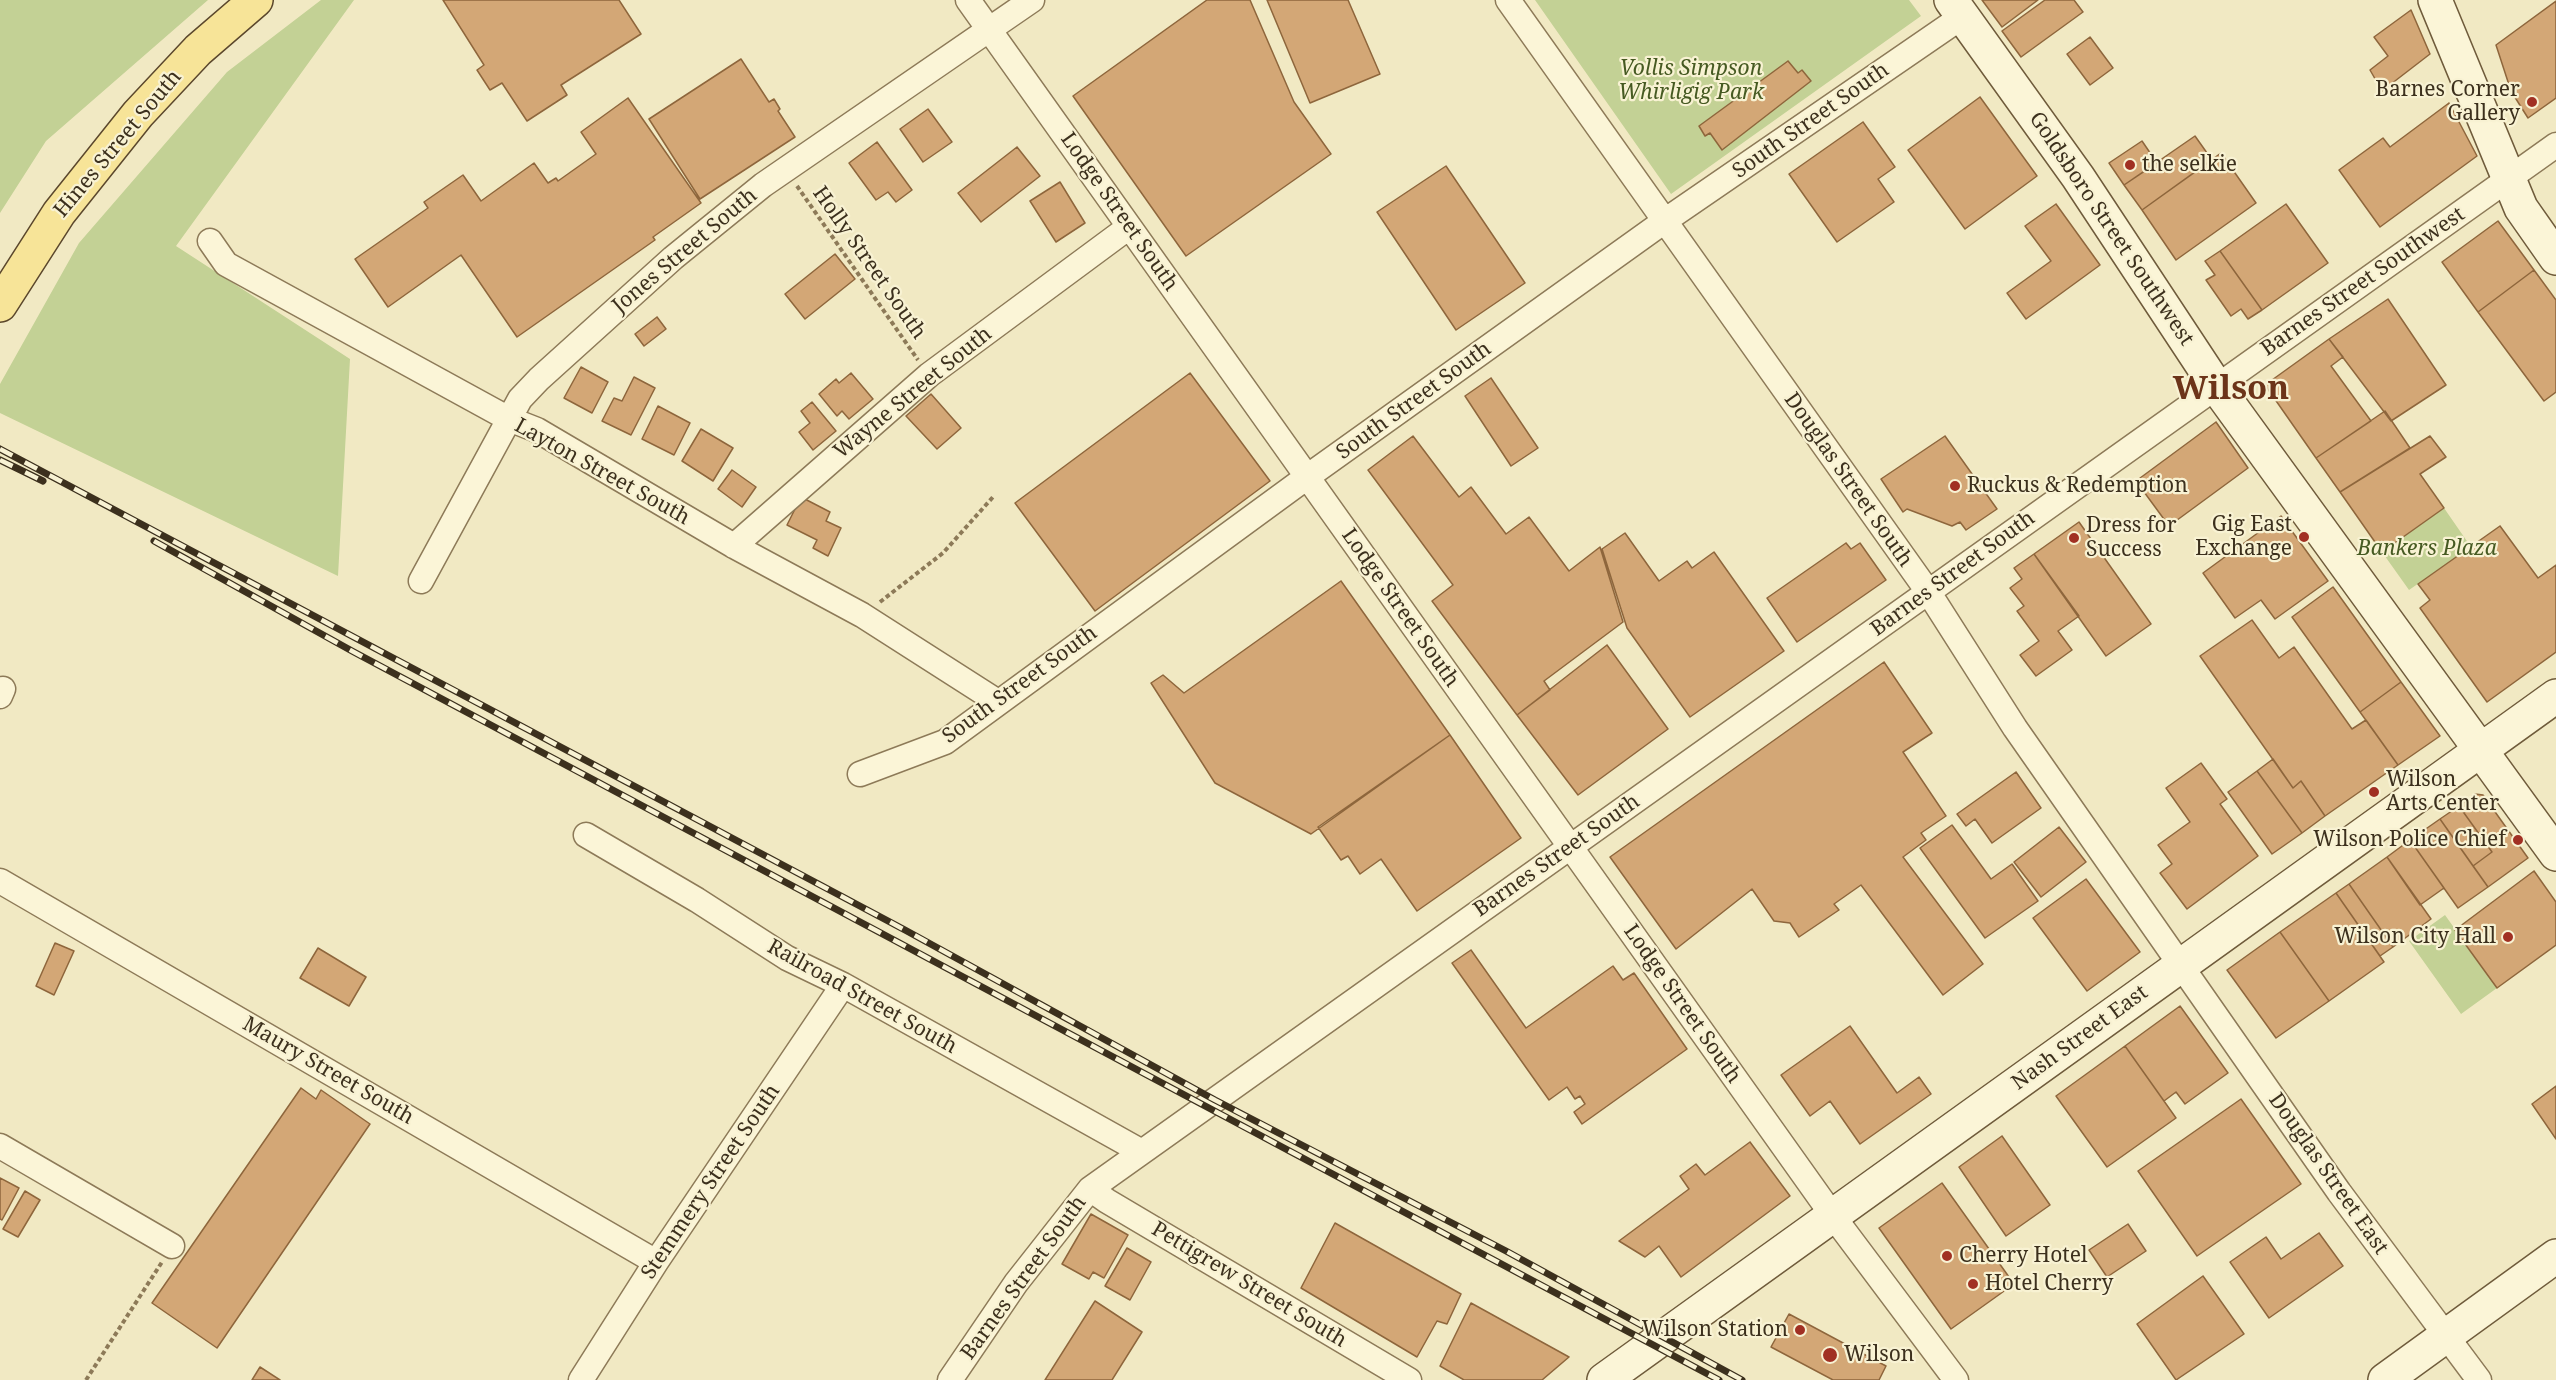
<!DOCTYPE html>
<style>
body{margin:0}
canvas{display:block;background:#f1e9c3}
</style>
<canvas width="2556" height="1380"></canvas>
<script>
const ctx = document.querySelector('canvas').getContext('2d');
ctx.lineJoin = 'round';
function fillPath(path, color) { ctx.fillStyle = color; ctx.fill(path, 'evenodd'); }
const toPath = rows => new Path2D(rows.map(r => 'M' + r).join(''));
function trace(path, color, width, dash) { ctx.strokeStyle = color; ctx.lineWidth = width; ctx.lineCap = dash ? 'butt' : 'round'; ctx.setLineDash(dash || []); ctx.stroke(path); }
function label(font, color, halo, rows, align = 'center') {
  ctx.font = font + ' "Noto Serif",serif'; ctx.lineWidth = 4.5; ctx.setLineDash([]); ctx.textBaseline = 'middle'; ctx.strokeStyle = halo; ctx.fillStyle = color; for (const [text, x, y, turn = 0] of rows) {
    ctx.save(); ctx.translate(x, y); ctx.rotate((+turn || 0) * Math.PI / 180); ctx.textAlign = isNaN(turn) ? turn : align; if (halo) ctx.strokeText(text, 0, 0); ctx.fillText(text, 0, 0); ctx.restore();
  }
}
const green = toPath([
 [0,0,208,0,46,141,0,213],
 [321,0,354,0,176,246,350,359,338,576,0,413,0,384,79,243,227,72],
 [1535,0,1909,0,1921,16,1671,194],
 [2444,508,2471,547,2409,590,2382,552],
 [2445,915,2497,988,2461,1014,2409,941]
]);
const building = toPath([
 [443,0,619,0,641,34,561,85,567,95,527,121,502,83,490,90,477,70,484,65,443,0],
 [1207,0,1250,0,1294,102,1331,154,1186,256,1073,96,1207,0],
 [1267,0,1348,0,1380,74,1310,103,1267,0],
 [1982,0,2038,0,2002,27,1982,0],
 [2045,0,2074,0,2083,12,2021,57,2002,31,2045,0],
 [2556,1,2556,98,2528,118,2511,91,2496,45,2556,1],
 [2411,10,2430,54,2382,91,2370,70,2388,56,2374,37,2411,10],
 [2090,37,2113,68,2090,85,2067,54,2090,37],
 [741,59,769,102,774,99,780,109,778,111,795,137,700,199,649,119,741,59],
 [1788,61,1798,73,1802,70,1811,81,1722,150,1710,133,1705,136,1699,126,1788,61],
 [1980,97,2037,176,1965,229,1908,150,1980,97],
 [628,98,701,203,653,237,655,240,517,337,461,255,388,307,355,259,428,208,424,202,463,175,481,201,534,163,548,183,556,178,558,181,596,154,581,132,628,98],
 [2449,103,2477,156,2380,227,2339,170,2383,138,2390,147,2449,103],
 [928,109,952,142,923,162,900,129,928,109],
 [1863,122,1895,167,1878,179,1894,202,1837,242,1789,174,1863,122],
 [2195,136,2212,160,2142,210,2124,185,2195,136],
 [2142,141,2157,163,2124,185,2109,163,2142,141],
 [877,142,912,190,896,202,888,192,876,200,849,163,877,142],
 [1017,147,1040,176,981,222,958,193,1017,147],
 [2221,153,2256,203,2176,260,2142,210,2221,153],
 [1446,166,1525,283,1456,330,1377,212,1446,166],
 [1060,182,1085,223,1056,242,1030,201,1060,182],
 [2056,204,2100,265,2026,319,2007,293,2051,261,2025,226,2056,204],
 [2286,204,2328,263,2262,310,2220,251,2286,204],
 [2498,221,2534,270,2478,312,2442,262,2498,221],
 [2220,251,2262,310,2248,319,2241,309,2231,316,2206,280,2215,275,2205,261,2220,251],
 [835,254,855,279,805,319,785,294,835,254],
 [2534,270,2556,300,2556,392,2544,401,2478,312,2534,270],
 [2388,299,2446,385,2391,421,2329,339,2388,299],
 [657,317,666,329,644,346,635,334,657,317],
 [2329,339,2343,357,2331,366,2371,421,2316,458,2265,385,2329,339],
 [581,367,608,382,592,413,564,398,581,367],
 [851,373,873,399,849,419,842,411,837,416,819,394,836,379,839,383,851,373],
 [1190,373,1270,481,1095,611,1015,503,1190,373],
 [634,377,655,388,631,435,602,421,614,398,622,401,634,377],
 [1491,378,1538,448,1511,466,1465,396,1491,378],
 [931,394,961,428,937,449,906,416,931,394],
 [812,402,836,431,813,450,799,432,810,423,801,411,812,402],
 [658,406,690,423,674,455,642,439,658,406],
 [2385,411,2410,448,2340,492,2316,458,2385,411],
 [2216,422,2248,468,2169,526,2136,481,2216,422],
 [701,429,733,448,713,481,682,461,701,429],
 [1413,436,1459,497,1471,487,1506,534,1529,517,1569,571,1600,547,1623,622,1544,681,1550,690,1517,715,1432,601,1453,585,1368,470,1413,436],
 [1945,436,1997,509,1966,530,1960,522,1952,526,1907,509,1903,512,1881,479,1945,436],
 [2430,436,2446,457,2420,474,2444,508,2382,552,2340,492,2430,436],
 [732,470,756,487,742,507,718,489,732,470],
 [801,497,830,512,826,521,841,528,828,556,813,548,817,540,787,525,801,497],
 [2281,516,2328,581,2275,619,2261,600,2235,618,2203,573,2281,516],
 [2079,522,2151,624,2106,656,2034,554,2079,522],
 [2500,526,2538,578,2556,565,2556,652,2487,702,2420,608,2430,600,2418,584,2500,526],
 [1625,533,1659,581,1687,561,1692,568,1714,552,1784,651,1690,717,1627,628,1602,549,1625,533],
 [1846,543,1851,549,1860,543,1886,580,1797,642,1767,598,1846,543],
 [2034,554,2079,616,2058,631,2072,650,2036,676,2020,655,2039,641,2017,611,2024,606,2010,588,2022,579,2014,568,2034,554],
 [1341,581,1450,735,1311,834,1215,783,1151,683,1163,675,1184,693,1341,581],
 [2333,587,2401,682,2360,712,2292,617,2333,587],
 [2252,620,2279,658,2294,647,2352,729,2366,720,2398,765,2325,816,2301,781,2293,788,2200,656,2252,620],
 [1607,645,1668,729,1578,795,1517,715,1607,645],
 [1884,662,1932,733,1903,752,1946,816,1921,833,1926,840,1903,857,1983,964,1943,995,1861,885,1834,904,1839,910,1799,937,1790,923,1774,921,1752,889,1676,949,1610,857,1884,662],
 [2401,682,2440,736,2398,765,2360,712,2401,682],
 [1450,735,1521,838,1417,911,1381,859,1360,874,1348,856,1341,860,1318,827,1450,735],
 [2273,759,2293,788,2301,781,2325,816,2302,833,2257,771,2273,759],
 [2201,763,2227,799,2220,804,2258,856,2187,909,2160,873,2172,864,2158,845,2190,822,2166,788,2201,763],
 [2257,771,2302,833,2272,854,2228,792,2257,771],
 [2016,772,2041,808,1992,843,1975,819,1966,826,1957,814,2016,772],
 [2475,794,2483,795,2528,858,2488,887,2473,866,2492,852,2459,806,2475,794],
 [2459,806,2492,852,2473,866,2440,819,2459,806],
 [2440,819,2488,887,2458,908,2410,840,2440,819],
 [1952,825,1991,879,2012,864,2038,901,1985,938,1920,848,1952,825],
 [2059,827,2086,862,2041,897,2014,862,2059,827],
 [2410,840,2444,888,2420,905,2387,857,2410,840],
 [2387,857,2431,919,2393,947,2349,884,2387,857],
 [2534,871,2556,902,2556,945,2497,988,2455,930,2534,871],
 [2086,879,2140,952,2087,991,2033,918,2086,879],
 [2349,884,2393,947,2380,956,2336,893,2349,884],
 [2336,893,2384,962,2329,1001,2280,932,2336,893],
 [2280,932,2329,1001,2276,1038,2227,970,2280,932],
 [55,943,74,951,54,995,36,986,55,943],
 [318,948,366,977,349,1006,300,978,318,948],
 [1471,950,1526,1028,1613,966,1623,980,1634,973,1687,1049,1582,1124,1574,1112,1585,1104,1580,1096,1575,1099,1567,1087,1549,1100,1452,963,1471,950],
 [2180,1006,2228,1073,2185,1104,2176,1092,2164,1101,2125,1046,2180,1006],
 [1850,1026,1897,1093,1919,1077,1931,1094,1860,1144,1830,1101,1810,1116,1781,1075,1850,1026],
 [2125,1046,2176,1118,2107,1167,2056,1096,2125,1046],
 [2556,1086,2556,1139,2532,1104,2556,1086],
 [301,1088,316,1099,321,1090,370,1124,217,1348,152,1303,301,1088],
 [2241,1099,2301,1184,2197,1256,2138,1171,2241,1099],
 [2002,1136,2050,1205,2006,1236,1959,1167,2002,1136],
 [1750,1142,1790,1196,1681,1277,1659,1246,1645,1257,1619,1241,1689,1189,1680,1176,1696,1164,1705,1175,1750,1142],
 [0,1178,19,1188,2,1220,0,1219,0,1178],
 [1942,1183,2014,1284,1951,1329,1879,1228,1942,1183],
 [25,1191,40,1200,18,1237,3,1229,25,1191],
 [1091,1214,1128,1235,1104,1278,1093,1272,1089,1279,1062,1264,1091,1214],
 [1335,1223,1461,1294,1447,1324,1437,1321,1417,1357,1301,1288,1335,1223],
 [2128,1224,2146,1251,2107,1277,2089,1250,2128,1224],
 [2319,1233,2343,1266,2269,1318,2230,1262,2266,1237,2281,1259,2319,1233],
 [1127,1248,1151,1262,1130,1300,1105,1286,1127,1248],
 [2203,1276,2244,1334,2176,1380,2137,1324,2203,1276],
 [1095,1301,1142,1332,1112,1380,1045,1380,1095,1301],
 [1471,1303,1569,1357,1542,1380,1464,1380,1440,1366,1471,1303],
 [1789,1314,1886,1366,1879,1380,1833,1380,1771,1347,1789,1314],
 [260,1367,280,1380,252,1380,260,1367]
]);
const path = toPath([
 [797,186,918,360],
 [880,602,943,553,993,497],
 [86,1380,162,1262]
]);
const street = toPath([
 [968,0,1833,1216,1956,1380],
 [1508,0,1929,593,2015,728,2339,1192,2479,1380],
 [210,241,226,264,509,419,537,430,734,546,862,615,998,702],
 [734,546,929,375,1129,227],
 [421,581,520,399,539,379,673,258,763,185,1032,0],
 [0,696,3,689],
 [860,774,945,742,1307,477,1666,220,1963,16],
 [586,835,697,900,787,958,843,985,1142,1152],
 [0,881,656,1262],
 [0,1146,172,1246],
 [1090,1189,1107,1201,1409,1380],
 [581,1380,656,1262,843,985],
 [950,1380,1016,1283,1090,1189,2556,145]
]);
const secondary = toPath([
 [1951,0,2078,177,2216,386,2556,854],
 [2435,0,2521,208,2556,258],
 [1604,1380,2556,696],
 [2385,1380,2556,1256]
]);
const primary = toPath([
 [0,305,59,213,138,114,198,50,256,0]
]);
const rail = toPath([
 [0,449,905,930,1215,1100,1506,1251,1742,1380],
 [0,460,43,481],
 [154,541,352,651,1719,1380]
]);
const markers = [
 [2532,102,6,"#a13023"],
 [2130,165,6,"#a13023"],
 [1955,486,6,"#a13023"],
 [2304,537,6,"#a13023"],
 [2074,538,6,"#a13023"],
 [2374,792,6,"#a13023"],
 [2518,840,6,"#a13023"],
 [2508,937,6,"#a13023"],
 [1947,1256,6,"#a13023"],
 [1973,1284,6,"#a13023"],
 [1800,1330,6,"#a13023"],
 [1830,1355,8,"#a13023"]
];
const parkNames = [
 ["Vollis Simpson",1691,69],
 ["Whirligig Park",1691,93],
 ["Bankers Plaza",2427,549]
];
const poiNames = [
 ["Barnes Corner",2520,90,"right"],
 ["Gallery",2520,114,"right"],
 ["the selkie",2142,165],
 ["Ruckus & Redemption",1967,486],
 ["Gig East",2292,525,"right"],
 ["Exchange",2292,549,"right"],
 ["Dress for",2086,526],
 ["Success",2086,550],
 ["Wilson",2386,780],
 ["Arts Center",2386,804],
 ["Wilson Police Chief",2506,840,"right"],
 ["Wilson City Hall",2496,937,"right"],
 ["Cherry Hotel",1959,1256],
 ["Hotel Cherry",1985,1284],
 ["Wilson Station",1788,1330,"right"],
 ["Wilson",1844,1355]
];
const streetNames = [
 ["South Street South",1811,121,-35],
 ["Hines Street South",118,144,-50],
 ["Lodge Street South",1119,212,55],
 ["Goldsboro Street Southwest",2111,229,56],
 ["Jones Street South",685,251,-40],
 ["Holly Street South",869,263,55],
 ["Barnes Street Southwest",2363,282,-35],
 ["Wayne Street South",913,393,-39],
 ["South Street South",1414,401,-36],
 ["Layton Street South",602,472,29],
 ["Douglas Street South",1848,480,55],
 ["Barnes Street South",1953,574,-36],
 ["Lodge Street South",1400,608,55],
 ["South Street South",1020,685,-36],
 ["Barnes Street South",1557,856,-35],
 ["Railroad Street South",862,997,29],
 ["Lodge Street South",1682,1004,55],
 ["Nash Street East",2080,1038,-36],
 ["Maury Street South",328,1071,30],
 ["Douglas Street East",2328,1174,55],
 ["Stemmery Street South",711,1182,-56],
 ["Barnes Street South",1024,1278,-54],
 ["Pettigrew Street South",1249,1285,31]
];
const townNames = [
 ["Wilson",2231,390]
];
fillPath(green, '#c3d195');
fillPath(building, '#d3a776');
trace(building, '#8e663c', 1.5);
trace(street, '#8d7a58', 27);
trace(secondary, '#6f5b3b', 36);
trace(primary, '#5b472c', 36);
trace(path, '#8d7a58', 4, [4.5, 3]);
trace(street, '#fbf5d7', 24);
trace(secondary, '#fbf5d7', 33);
trace(primary, '#f7e498', 33);
trace(rail, '#3c301d', 7);
trace(rail, '#f8f2d3', 4.5, [14]);
for (const [x, y, r, color] of markers) { const dot = new Path2D(); dot.arc(x, y, r, 0, 2 * Math.PI); ctx.fillStyle = color; ctx.fill(dot); trace(dot, '#f8f2d3', 2); }
label('italic 21px', '#465a22', '#f8f2d3', parkNames);
label('21px', '#3c301d', '#f8f2d3', poiNames, 'left');
label('21px', '#3c301d', '#f8f2d3', streetNames);
label('bold 33px', '#6c3419', '#f8f2d3', townNames);
</script>
